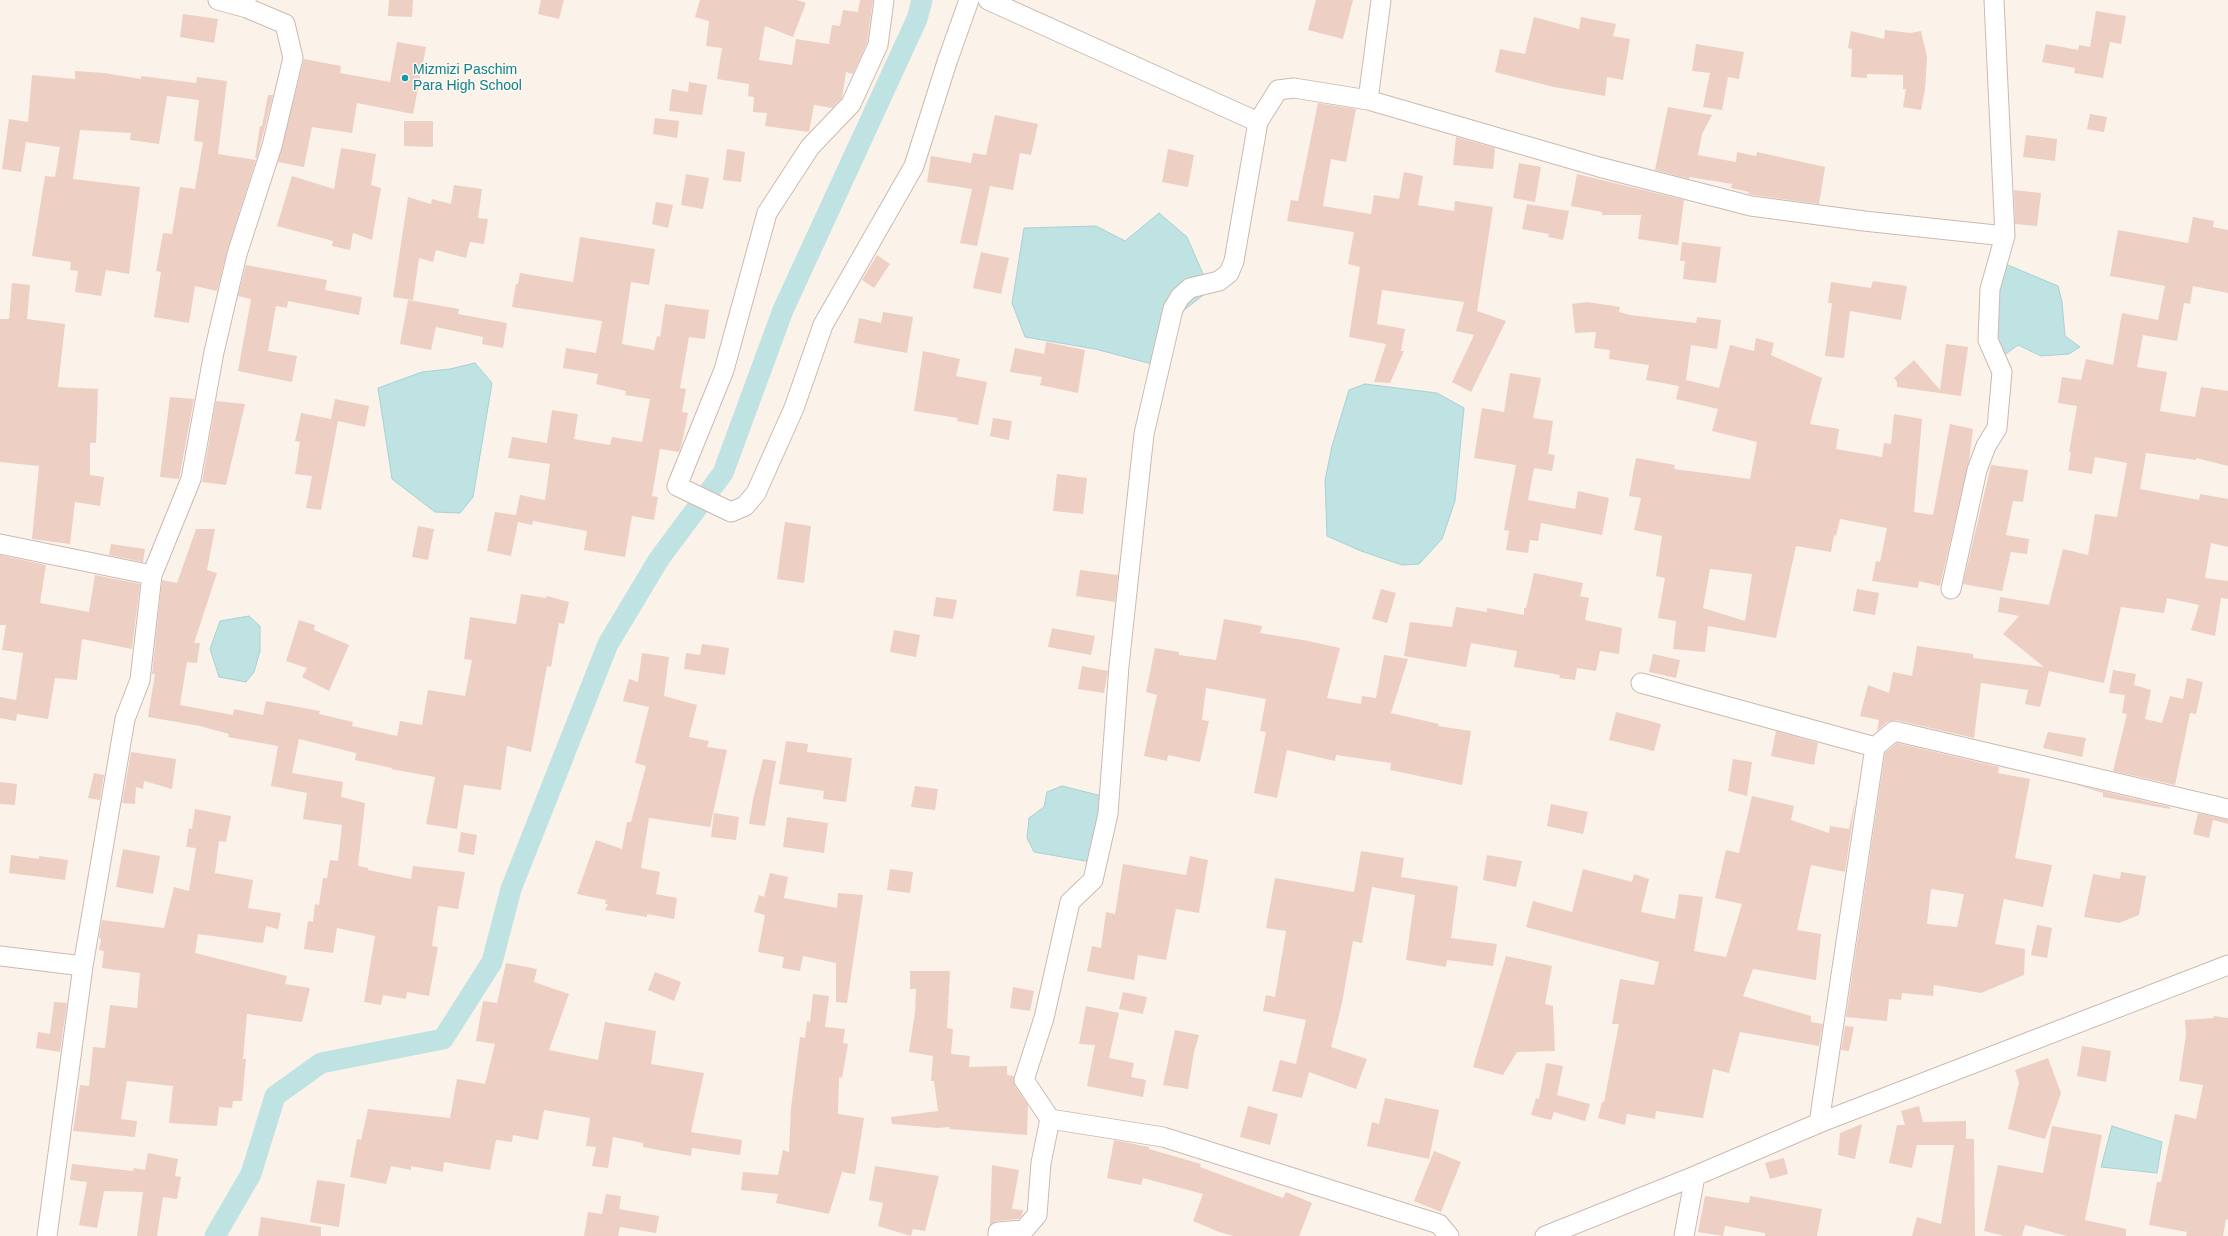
<!DOCTYPE html>
<style>
body{margin:0}
canvas{display:block;background:#fbf2ea}
</style>
<canvas width="2228" height="1236"></canvas>
<script>
const ctx = document.querySelector('canvas').getContext('2d');
ctx.lineJoin = 'round';
function fillPath(path, color) { ctx.fillStyle = color; ctx.fill(path, 'evenodd'); }
const toPath = rows => new Path2D(rows.map(r => 'M' + r).join(''));
function trace(path, color, width, dash) { ctx.strokeStyle = color; ctx.lineWidth = width; ctx.lineCap = dash ? 'butt' : 'round'; ctx.setLineDash(dash || []); ctx.stroke(path); }
function label(font, color, halo, rows, align = 'center') {
  ctx.font = font + ' Helvetica,sans-serif'; ctx.lineWidth = 3; ctx.setLineDash([]); ctx.textBaseline = 'middle'; ctx.strokeStyle = halo; ctx.fillStyle = color; for (const [text, x, y, turn = 0] of rows) {
    ctx.save(); ctx.translate(x, y); ctx.rotate((+turn || 0) * Math.PI / 180); ctx.textAlign = isNaN(turn) ? turn : align; if (halo) ctx.strokeText(text, 0, 0); ctx.fillText(text, 0, 0); ctx.restore();
  }
}
const water = toPath([
 [1159,213,1187,237,1210,290,1184,310,1175,326,1167,368,1095,349,1025,337,1012,303,1024,228,1096,226,1125,241,1159,213],
 [2003,263,2058,286,2062,302,2065,336,2080,347,2069,354,2041,356,2018,345,1999,359,1991,312,2003,263],
 [475,363,492,383,473,497,460,513,435,512,392,479,378,388,422,372,450,369,475,363],
 [1365,384,1437,393,1464,408,1455,501,1442,539,1419,564,1402,565,1361,551,1327,536,1325,480,1332,446,1349,390,1365,384],
 [249,616,260,626,260,651,254,672,246,682,219,677,210,649,220,621,249,616],
 [1062,786,1102,796,1091,862,1034,852,1027,838,1029,818,1044,807,1047,792,1062,786],
 [2112,1126,2162,1142,2157,1173,2101,1167,2112,1126]
]);
const canal = toPath([
 [215,1236,251,1174,275,1096,321,1063,443,1039,492,962,511,889,608,644,659,559,723,473,783,310,917,19,922,0]
]);
const building = toPath([
 [389,0,413,0,412,17,388,16],
 [541,0,564,0,559,19,538,14],
 [700,0,797,0,806,3,793,37,765,26,759,60,792,65,796,39,829,44,832,25,840,26,843,10,858,12,860,0,873,0,867,43,853,74,846,72,842,98,832,108,814,105,809,132,765,126,767,113,753,112,754,97,748,96,749,84,717,79,722,48,706,46,709,21,695,17],
 [1316,0,1353,0,1343,39,1308,30],
 [2096,11,2126,16,2121,44,2110,42,2103,78,2074,73,2075,68,2042,62,2046,44,2078,50,2079,45,2090,47],
 [183,14,218,19,214,43,180,37],
 [1534,17,1579,29,1581,17,1616,24,1613,36,1630,39,1623,80,1607,77,1605,96,1554,87,1495,72,1500,49,1525,54],
 [1885,30,1910,33,1921,31,1927,57,1925,89,1921,110,1903,107,1906,89,1903,89,1903,75,1867,74,1867,78,1851,77,1852,49,1848,48,1851,31,1884,39],
 [397,42,426,47,413,114,357,103,352,133,312,127,304,167,278,162,304,59,341,66,340,73,390,82],
 [1696,44,1744,52,1739,79,1728,77,1722,110,1703,107,1710,73,1692,71],
 [75,71,104,73,141,79,141,76,196,83,197,77,227,81,218,154,256,160,227,251,217,291,195,286,189,323,154,317,161,272,156,271,163,233,172,234,180,187,195,189,203,142,194,141,199,100,167,96,159,144,130,140,131,133,80,130,73,179,140,187,129,274,106,270,101,296,75,292,78,271,70,270,71,262,32,256,45,176,55,177,60,147,26,142,21,172,2,169,9,119,28,122,32,75,75,79],
 [689,82,707,85,702,115,669,111,672,89,688,92],
 [268,95,273,95,257,158,255,158,260,126,262,126],
 [1318,103,1356,109,1346,162,1331,159,1323,206,1371,214,1374,195,1399,199,1404,172,1423,176,1418,205,1454,211,1455,201,1493,207,1477,311,1506,321,1471,392,1452,382,1474,335,1456,331,1464,302,1382,290,1377,324,1405,329,1401,351,1404,351,1390,383,1374,382,1386,344,1349,337,1360,267,1348,264,1354,232,1287,221,1291,200,1298,201],
 [1668,107,1712,115,1702,134,1698,155,1736,162,1737,152,1756,156,1757,152,1825,167,1819,204,1753,195,1748,194,1749,192,1731,188,1732,184,1689,177,1689,179,1655,170],
 [2090,114,2107,117,2104,132,2087,129],
 [995,115,1038,124,1031,155,1020,153,1013,190,990,186,977,246,960,243,972,189,927,182,931,156,971,163,973,153,986,155],
 [655,118,679,121,677,138,653,134],
 [404,121,433,121,433,147,404,146],
 [2026,135,2057,139,2055,161,2023,157],
 [1456,137,1495,148,1493,169,1453,165],
 [341,148,376,154,371,185,381,188,372,240,353,233,350,250,332,246,333,241,277,226,292,176,334,189],
 [727,149,745,152,741,182,723,180],
 [1168,149,1194,155,1188,187,1162,182],
 [1519,163,1541,167,1535,202,1513,198],
 [686,174,709,178,703,209,681,205],
 [1577,174,1684,200,1678,245,1638,239,1641,215,1602,215,1602,212,1571,206],
 [454,185,482,189,478,218,488,219,484,244,470,242,466,258,436,250,433,262,419,258,413,300,393,297,408,197,431,204,432,199,451,204],
 [2014,190,2041,193,2037,226,2015,224],
 [656,202,673,205,668,228,652,224],
 [1527,204,1569,211,1563,240,1548,237,1549,234,1522,229],
 [2193,217,2214,221,2213,227,2228,230,2228,293,2193,286,2190,304,2184,303,2177,341,2143,335,2137,367,2167,372,2160,411,2195,417,2201,387,2228,391,2228,466,2196,458,2196,460,2146,453,2140,489,2199,500,2200,494,2228,499,2228,547,2211,543,2205,578,2228,581,2228,599,2221,598,2215,636,2191,630,2199,605,2167,598,2164,613,2121,607,2104,683,2049,671,2040,707,2025,704,2028,690,1981,683,1974,738,1896,720,1887,722,1877,731,1879,720,1860,716,1868,685,1889,693,1893,672,1912,676,1917,646,1973,654,1973,658,2044,667,2003,634,2019,616,1998,612,2000,597,2049,605,2063,549,2088,555,2095,514,2117,517,2127,463,2095,457,2092,474,2068,470,2071,452,2069,452,2077,406,2058,403,2062,377,2081,380,2086,359,2113,365,2122,313,2158,320,2165,286,2110,276,2118,230,2188,243],
 [580,237,655,249,649,285,631,282,622,344,654,350,657,336,660,337,665,304,709,310,705,339,689,337,680,388,686,389,682,412,688,413,682,443,679,452,660,449,652,496,658,497,654,520,632,516,625,557,584,550,587,531,533,521,532,525,518,522,511,556,487,551,495,512,516,515,520,495,545,500,550,464,508,458,512,437,547,443,552,410,578,414,574,439,610,445,612,437,642,442,650,399,625,395,626,391,596,384,598,374,563,368,566,348,596,353,602,321,512,307,516,284,518,284,520,273,573,282],
 [1682,242,1721,247,1716,283,1683,279,1685,261,1680,261],
 [981,252,1009,258,1001,294,973,288],
 [877,255,890,264,874,288,862,280],
 [246,265,327,280,325,290,362,297,359,315,288,301,287,308,276,306,268,351,297,356,292,382,238,371,251,299,238,296],
 [1873,281,1907,286,1901,320,1850,311,1844,358,1825,356,1832,303,1828,303,1831,282,1871,288],
 [12,283,30,285,27,319,65,324,58,387,98,389,96,443,90,443,90,475,104,477,100,506,75,502,70,544,32,539,39,466,0,462,0,319,9,319],
 [408,300,459,309,458,314,507,323,503,348,482,344,483,337,436,327,431,350,400,344],
 [1587,302,1620,307,1619,312,1630,315,1696,323,1697,317,1721,320,1717,349,1691,345,1686,380,1719,388,1730,345,1754,351,1756,338,1774,343,1771,355,1822,378,1810,424,1839,429,1836,449,1882,457,1884,443,1891,444,1894,414,1922,419,1914,512,1933,515,1950,424,1973,429,1969,461,1940,586,1919,581,1918,588,1872,581,1876,561,1880,562,1887,528,1840,519,1836,536,1834,535,1831,552,1796,546,1776,638,1708,626,1705,652,1673,649,1676,621,1658,618,1665,578,1656,576,1662,536,1634,530,1641,498,1629,496,1636,458,1675,465,1674,469,1750,479,1757,442,1712,431,1718,409,1676,399,1679,386,1646,380,1649,365,1609,359,1610,350,1594,348,1596,332,1575,333,1572,304],
 [1710,569,1752,574,1745,621,1703,608],
 [883,312,913,317,907,353,854,343,859,318,881,323],
 [1046,342,1085,350,1078,393,1040,385,1042,377,1010,372,1015,348,1044,354],
 [1946,344,1968,347,1961,396,1897,387,1897,382,1894,378,1914,360,1940,390],
 [923,351,960,359,956,376,987,382,978,425,957,421,958,418,914,411],
 [1510,373,1541,378,1533,418,1553,421,1548,454,1555,455,1552,471,1534,468,1528,500,1575,509,1578,491,1609,498,1602,535,1541,523,1538,541,1530,540,1528,553,1506,550,1509,531,1504,530,1516,465,1474,458,1482,408,1504,412],
 [170,397,194,399,179,479,160,477],
 [335,399,369,406,365,427,338,421,321,510,306,508,312,476,295,474,300,442,295,441,301,413,331,419],
 [216,401,245,404,226,485,202,482],
 [993,418,1012,421,1009,440,990,436],
 [1991,465,2028,470,2023,502,2013,501,2006,535,2029,539,2027,554,2011,552,2002,591,1963,584],
 [1057,474,1087,478,1083,514,1053,511],
 [785,522,811,526,804,583,777,579],
 [418,526,434,529,428,560,412,557],
 [196,529,215,529,207,570,217,573,194,643,200,643,197,663,187,662,180,705,233,715,234,709,263,715,266,701,320,711,319,714,353,722,352,726,397,736,400,721,422,725,428,690,465,696,472,660,464,659,470,617,516,624,521,594,546,598,547,596,569,602,564,624,559,623,551,667,547,666,531,752,507,746,501,790,464,785,457,829,426,824,435,777,391,769,392,768,355,760,356,753,299,739,292,773,343,782,341,797,365,803,358,866,368,868,368,870,411,879,413,866,465,872,458,909,438,906,432,946,438,947,429,996,407,992,406,999,383,995,381,1005,364,1002,375,936,337,928,333,953,304,949,308,921,313,922,315,904,319,905,323,878,327,878,330,860,338,861,342,825,303,819,307,793,271,786,278,746,228,737,229,734,200,726,148,717,155,674,152,674,162,580,177,583],
 [111,544,145,549,143,562,109,555],
 [0,555,46,565,40,603,89,612,95,575,140,584,132,649,82,639,77,680,55,678,48,719,17,714,16,721,0,718,0,697,16,700,23,653,2,650,6,625,0,625],
 [1080,570,1118,575,1115,602,1076,596],
 [1534,573,1583,583,1580,596,1589,598,1585,620,1622,628,1619,654,1600,651,1596,671,1577,668,1575,680,1559,678,1560,675,1514,667,1517,651,1471,643,1466,667,1404,656,1410,622,1452,627,1456,607,1487,612,1487,608,1524,615,1524,608,1526,608],
 [1381,589,1396,593,1387,623,1372,619],
 [1857,589,1879,593,1875,615,1853,611],
 [936,597,957,600,953,619,933,616],
 [1224,619,1262,626,1260,633,1303,640,1340,648,1327,698,1361,704,1362,696,1376,698,1384,655,1408,659,1391,713,1439,724,1438,726,1471,731,1462,785,1390,770,1391,763,1336,755,1335,761,1287,750,1277,798,1254,793,1266,732,1260,731,1266,699,1206,688,1202,720,1209,721,1200,762,1168,755,1167,761,1144,756,1157,695,1146,692,1155,648,1179,652,1179,655,1216,660],
 [299,620,315,625,314,630,349,645,329,691,302,677,307,668,286,661],
 [1052,628,1095,636,1091,655,1048,647],
 [894,630,920,635,916,657,890,652],
 [702,644,729,648,725,675,684,669,686,653,700,655],
 [642,653,669,657,664,696,697,705,689,737,709,741,707,747,727,750,710,827,649,818,641,868,660,872,656,894,677,898,674,919,647,914,647,917,605,910,608,904,605,904,606,900,577,894,596,840,622,849,627,822,631,822,646,766,635,763,649,707,623,701,629,679,638,682],
 [1653,654,1680,660,1676,678,1649,672],
 [1082,666,1108,671,1104,693,1078,689],
 [2113,670,2136,674,2134,685,2151,690,2145,719,2162,723,2170,696,2183,699,2187,678,2203,682,2196,714,2190,713,2175,785,2113,771,2127,714,2122,713,2125,695,2109,693],
 [1616,712,1661,724,1654,751,1609,740],
 [1776,731,1818,743,1814,765,1771,756],
 [2048,732,2086,738,2082,757,2043,748],
 [786,741,808,744,807,752,852,758,846,802,823,799,824,791,779,784],
 [1897,743,1999,767,1998,773,2030,779,2015,858,2052,865,2043,907,2004,899,1995,944,2025,949,2024,975,1981,993,1934,985,1933,996,1902,993,1901,1000,1889,999,1887,1021,1846,1017,1885,753],
 [1931,889,1964,894,1957,927,1927,924],
 [131,752,176,759,172,789,144,781,143,789,136,787,135,804,122,803],
 [763,759,776,761,765,826,749,824,753,799],
 [1733,759,1752,762,1747,796,1728,791],
 [94,773,104,775,100,800,88,798],
 [0,782,17,784,15,805,0,804],
 [2073,784,2170,807,2170,809,2103,797,2103,793],
 [915,786,938,789,935,810,911,807],
 [1752,796,1794,806,1791,820,1829,833,1830,826,1849,829,1856,797,1845,872,1811,865,1797,930,1821,934,1816,980,1753,969,1743,996,1811,1016,1811,1022,1823,1024,1819,1046,1740,1032,1729,1073,1713,1069,1703,1118,1656,1111,1655,1119,1627,1114,1625,1125,1598,1118,1602,1102,1604,1102,1619,1024,1612,1024,1620,979,1654,985,1659,962,1526,927,1533,901,1572,912,1583,869,1632,882,1634,874,1649,879,1641,912,1675,919,1679,894,1703,897,1694,951,1726,957,1742,904,1715,898,1726,850,1739,853],
 [1551,804,1588,812,1583,834,1547,826],
 [195,809,231,816,226,842,219,841,215,873,253,880,248,908,281,913,278,929,266,926,263,943,198,934,195,953,287,976,285,984,310,988,302,1022,247,1014,243,1059,246,1059,242,1101,233,1101,232,1108,219,1107,217,1126,169,1123,173,1086,127,1081,121,1119,137,1121,135,1137,73,1131,80,1085,89,1086,93,1047,105,1048,110,1005,137,1008,140,973,102,968,104,951,99,950,101,939,99,938,102,920,164,928,174,887,189,891,196,848,186,847,189,828,192,829],
 [714,813,739,817,736,840,711,837],
 [2198,813,2228,820,2228,824,2213,820,2209,838,2193,834],
 [787,817,828,823,824,853,783,847],
 [461,832,477,835,474,855,458,852],
 [123,849,160,856,153,894,116,887],
 [1361,851,1404,858,1401,877,1458,886,1451,938,1497,944,1493,966,1447,960,1446,967,1406,960,1415,895,1372,887,1362,943,1353,941,1342,1003,1331,1047,1367,1059,1356,1089,1309,1072,1302,1098,1272,1091,1280,1060,1296,1064,1306,1020,1263,1011,1266,995,1275,997,1286,931,1266,928,1275,878,1354,892],
 [11,855,39,859,39,856,68,860,65,880,9,873],
 [1487,855,1522,861,1516,887,1483,880],
 [1190,856,1208,860,1199,913,1176,909,1166,960,1138,955,1134,980,1087,971,1092,946,1101,948,1106,912,1115,914,1123,864,1186,875],
 [890,869,913,872,910,893,887,890],
 [2121,872,2146,876,2139,915,2119,923,2084,917,2093,874,2120,879],
 [770,873,788,877,784,898,837,908,838,893,863,895,847,1003,836,1002,836,963,803,956,800,971,782,968,784,957,758,952,765,915,754,912,759,895,764,897],
 [2037,925,2052,928,2047,958,2031,955],
 [1506,956,1552,966,1545,1004,1553,1006,1555,1051,1517,1052,1503,1075,1473,1067],
 [506,963,537,969,534,982,569,994,549,1050,598,1060,605,1022,656,1031,651,1064,704,1073,691,1132,742,1140,740,1155,692,1148,691,1156,643,1147,643,1143,613,1137,608,1168,592,1166,596,1147,586,1146,590,1118,544,1110,538,1140,513,1135,512,1142,496,1140,490,1170,444,1162,443,1172,411,1166,411,1170,391,1166,386,1184,350,1177,357,1139,361,1140,368,1109,450,1118,457,1079,485,1084,495,1044,476,1041,483,1001,497,1003],
 [910,971,950,971,947,1028,953,1029,951,1054,970,1056,969,1067,1007,1066,1007,1075,1014,1076,1015,1086,1028,1105,1027,1135,950,1129,950,1127,938,1128,892,1124,891,1117,938,1111,934,1081,931,1081,933,1056,909,1052,915,1012,916,989,910,989],
 [655,972,681,982,674,1001,648,990],
 [1013,987,1034,991,1030,1011,1010,1008],
 [1123,992,1147,997,1143,1014,1119,1009],
 [813,994,829,996,825,1027,845,1029,843,1043,848,1044,842,1078,839,1077,838,1114,864,1118,855,1174,842,1172,829,1214,776,1203,778,1194,741,1190,743,1172,778,1175,783,1150,789,1152,791,1108,800,1037,805,1038,807,1021,810,1022],
 [54,1002,67,1003,60,1052,36,1048,38,1032,50,1034],
 [1086,1006,1119,1013,1109,1058,1134,1063,1131,1077,1146,1080,1143,1097,1087,1086,1095,1045,1079,1044],
 [2214,1016,2228,1018,2228,1220,2226,1219,2223,1236,2186,1236,2187,1232,2149,1225,2157,1182,2161,1182,2175,1114,2196,1119,2203,1085,2179,1081,2186,1035,2185,1020,2213,1018],
 [1845,1026,1854,1027,1849,1051,1841,1050],
 [1175,1030,1199,1035,1194,1052,1188,1089,1163,1085],
 [2082,1046,2111,1051,2106,1082,2077,1076],
 [2048,1058,2061,1093,2045,1139,2008,1129,2019,1083,2015,1070],
 [1546,1063,1563,1066,1557,1095,1590,1104,1585,1121,1554,1112,1551,1120,1531,1115,1536,1098,1539,1099],
 [1385,1098,1439,1110,1429,1159,1367,1146,1372,1122,1379,1124],
 [1248,1106,1278,1114,1270,1145,1240,1137],
 [1919,1106,1923,1122,1966,1121,1966,1139,1974,1139,1975,1236,1912,1236,1917,1217,1941,1224,1954,1145,1917,1145,1912,1168,1889,1163,1897,1125,1905,1125,1901,1111],
 [1862,1124,1855,1159,1838,1155,1840,1133],
 [2052,1126,2102,1135,2085,1220,2126,1229,2126,1236,2067,1236,2025,1225,2022,1236,2004,1236,1984,1231,1998,1165,2043,1173],
 [1114,1140,1149,1147,1149,1149,1201,1164,1200,1167,1283,1198,1286,1192,1312,1203,1299,1236,1234,1236,1219,1232,1193,1221,1203,1194,1143,1178,1141,1185,1107,1178],
 [1434,1151,1461,1162,1441,1212,1414,1201],
 [148,1153,178,1159,175,1176,181,1177,177,1199,163,1197,157,1236,137,1236,143,1192,104,1191,97,1228,79,1225,87,1182,70,1180,72,1164,133,1171,134,1168,145,1170],
 [1784,1158,1788,1174,1770,1179,1765,1163],
 [992,1165,1019,1170,1012,1209,1023,1210,1022,1215,1019,1219,997,1221,990,1225],
 [875,1166,939,1176,925,1231,913,1229,911,1236,878,1226,883,1203,869,1200],
 [317,1180,345,1184,339,1227,310,1222],
 [606,1194,621,1196,619,1209,659,1216,656,1233,620,1227,618,1236,584,1236,588,1212,602,1214],
 [1705,1196,1749,1203,1750,1196,1822,1209,1817,1236,1765,1236,1765,1233,1725,1226,1723,1236,1698,1232],
 [261,1217,321,1227,321,1236,258,1236]
]);
const minor = toPath([
 [218,0,247,8],
 [884,0,878,45,851,104,810,147,767,213,724,370,677,486,731,512,745,506,756,493,794,408,823,325,914,166,947,62,969,0],
 [988,0,1258,122],
 [1368,100,1599,167,1751,206,1864,221,2005,236,1994,0],
 [0,544,152,575],
 [1951,589,1977,470,1986,446,1997,428,2002,372,1988,340,1990,289,2005,236],
 [1641,683,1875,747,1819,1123],
 [1875,747,1894,731,2228,809],
 [0,956,83,966],
 [1050,1119,1024,1080,1044,1018,1070,902,1093,880,1108,814,1119,666,1144,434,1173,309,1180,297,1190,288,1219,281,1229,273,1234,261,1258,122,1278,90,1294,88,1368,100,1381,0],
 [47,1236,83,966,125,719,140,680,152,575,191,479,214,352,237,254,272,146,293,58,285,24,247,8,246,0],
 [998,1236,998,1232,1024,1230,1037,1215,1041,1163,1050,1119,1163,1137,1439,1224,1449,1236],
 [1545,1236,1695,1176,1819,1123,2228,965],
 [1684,1236,1695,1176]
]);
const markers = [
 [405,78,4,"#0f9aa8"]
];
const cultureNames = [
 ["Mizmizi Paschim",413,70],
 ["Para High School",413,86]
];
fillPath(water, '#bfe2e3');
trace(water, '#a6d2d4', 1);
trace(canal, '#bfe2e3', 21);
fillPath(building, '#eecfc3');
trace(minor, '#ccb9b0', 21);
trace(minor, '#fff', 19);
for (const [x, y, r, color] of markers) { const dot = new Path2D(); dot.arc(x, y, r, 0, 2 * Math.PI); ctx.fillStyle = color; ctx.fill(dot); trace(dot, '#fef7f0', 1.5); }
label('14px', '#0d838f', '#fef7f0', cultureNames, 'left');
</script>
